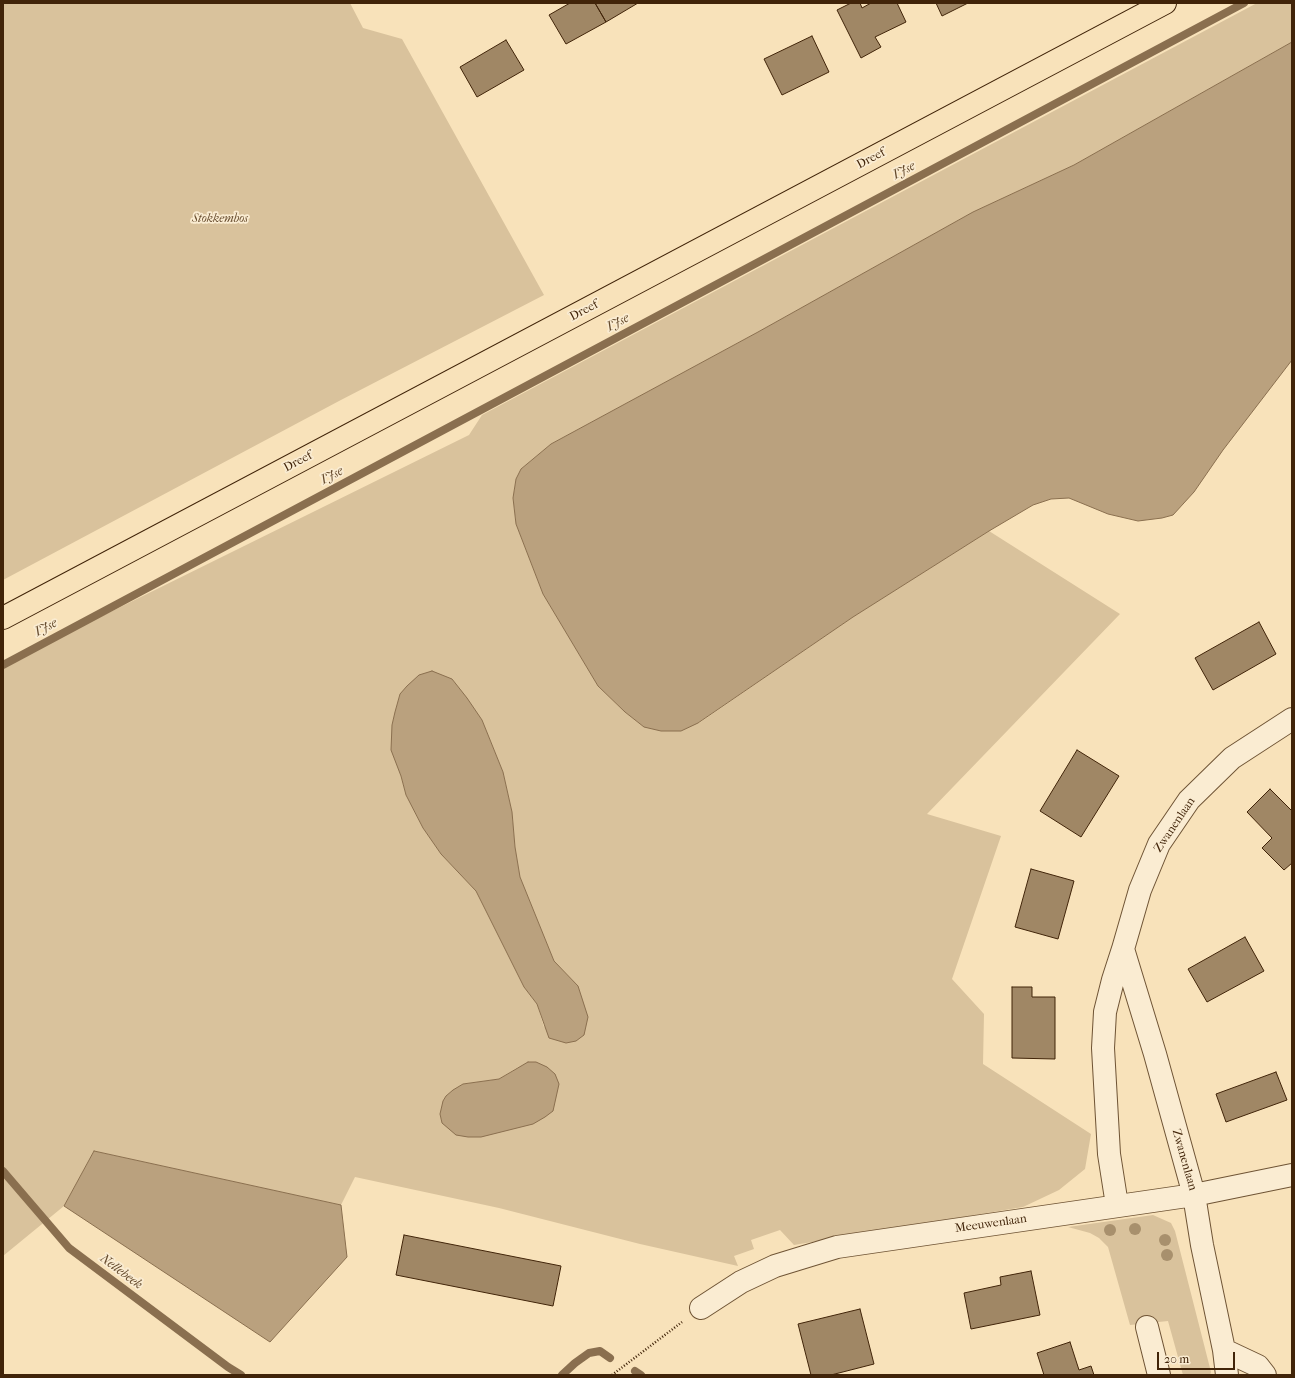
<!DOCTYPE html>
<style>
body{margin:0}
#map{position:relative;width:1295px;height:1378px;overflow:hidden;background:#f8e2ba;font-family:"IM FELL French Canon",serif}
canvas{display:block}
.frame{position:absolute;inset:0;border:4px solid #412409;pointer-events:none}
.scale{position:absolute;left:1157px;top:1352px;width:78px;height:18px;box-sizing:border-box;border:2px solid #412409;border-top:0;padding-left:5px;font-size:12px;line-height:14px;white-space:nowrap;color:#412409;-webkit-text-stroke:3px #faecd2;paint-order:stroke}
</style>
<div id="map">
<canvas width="1295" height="1378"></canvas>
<div class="frame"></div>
<div class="scale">20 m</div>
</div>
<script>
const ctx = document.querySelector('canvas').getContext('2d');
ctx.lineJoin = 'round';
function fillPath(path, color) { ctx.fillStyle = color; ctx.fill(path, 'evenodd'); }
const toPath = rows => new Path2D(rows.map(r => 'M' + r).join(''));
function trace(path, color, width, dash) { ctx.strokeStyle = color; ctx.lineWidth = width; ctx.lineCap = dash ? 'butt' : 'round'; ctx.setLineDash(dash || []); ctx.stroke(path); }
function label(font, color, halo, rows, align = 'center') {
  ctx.font = font + ' "IM FELL French Canon",serif'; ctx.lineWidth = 3.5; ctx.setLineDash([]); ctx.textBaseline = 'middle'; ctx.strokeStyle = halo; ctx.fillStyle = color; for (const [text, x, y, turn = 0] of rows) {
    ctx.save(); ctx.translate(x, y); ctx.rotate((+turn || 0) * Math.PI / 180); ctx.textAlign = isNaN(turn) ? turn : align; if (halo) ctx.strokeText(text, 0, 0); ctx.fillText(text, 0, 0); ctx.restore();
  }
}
const green = toPath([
 [3,3,350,3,363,28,402,39,544,295,339,401,3,580],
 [1257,3,1292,3,1292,42,1074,165,973,212,758,332,551,444,521,469,516,479,513,498,516,524,543,594,598,686,625,712,644,727,699,723,853,617,989,531,1120,614,927,814,1001,836,952,979,984,1014,983,1064,1091,1134,1085,1169,1059,1190,1023,1207,794,1245,780,1230,751,1240,754,1249,734,1256,738,1266,640,1244,499,1208,355,1177,341,1205,94,1151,64,1206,3,1256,3,665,469,435,482,415],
 [452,679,482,720,503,772,512,812,515,847,520,877,554,961,578,986,544,1027,537,1004,524,987,476,891,441,854,423,828,406,795,401,776,392,725,400,694],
 [520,1066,442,1123,440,1114,446,1096,463,1084,499,1079],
 [1153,1215,1171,1223,1175,1231,1211,1372,1210,1375,1183,1375,1168,1321,1130,1325,1108,1247,1099,1238,1090,1233,1068,1227]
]);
const water = toPath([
 [1292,42,1292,360,1223,450,1194,492,1173,515,1162,518,1138,521,1108,514,1069,498,1051,499,1033,505,989,531,853,617,698,723,681,731,661,731,644,727,625,712,598,686,543,594,516,524,513,498,516,479,521,469,551,444,758,332,973,212,1074,165,1292,42],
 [432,671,452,679,467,698,482,720,503,772,512,812,515,847,520,877,554,961,578,986,588,1017,584,1035,576,1041,566,1043,549,1038,537,1004,524,987,476,891,441,854,423,828,406,795,401,776,391,750,392,725,395,712,400,694,407,686,419,675,432,671],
 [528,1062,536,1062,547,1067,555,1074,559,1084,553,1111,545,1117,533,1124,481,1137,468,1137,456,1135,442,1123,440,1114,443,1101,446,1096,453,1090,463,1084,499,1079,528,1062],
 [94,1151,341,1205,347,1257,270,1342,64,1206,94,1151]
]);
const stream = toPath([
 [3,665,1244,3],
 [3,1171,69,1248,228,1367,241,1375],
 [635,1371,641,1375],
 [562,1375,575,1363,589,1353,600,1351,610,1358]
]);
const building = toPath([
 [570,3,595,3,606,22,566,44,549,15,570,3],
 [595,3,638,3,606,22,595,3],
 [851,3,860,3,862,8,871,3,897,3,906,22,875,37,881,47,861,58,837,10,851,3],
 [936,3,968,3,942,16,936,3],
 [812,36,829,72,782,95,764,59,812,36],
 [506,40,524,70,477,97,460,67,506,40],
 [1259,622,1276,654,1213,690,1195,658,1259,622],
 [1077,750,1119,776,1081,837,1040,811,1077,750],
 [1270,789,1292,811,1292,863,1284,870,1262,848,1272,838,1247,812,1270,789],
 [1031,869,1074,881,1058,939,1015,927,1031,869],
 [1245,937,1264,971,1207,1002,1188,969,1245,937],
 [1012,987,1032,987,1032,997,1055,997,1055,1059,1012,1058,1012,987],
 [1276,1072,1287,1100,1226,1122,1216,1094,1276,1072],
 [404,1235,561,1266,553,1306,396,1275,404,1235],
 [1031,1271,1040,1315,971,1329,964,1293,1001,1285,1000,1277,1031,1271],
 [860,1309,874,1364,831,1375,811,1375,798,1324,860,1309],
 [1070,1342,1079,1370,1091,1366,1094,1375,1044,1375,1037,1353,1070,1342]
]);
const path = toPath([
 [612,1375,682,1322]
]);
const minor = toPath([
 [1123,949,1140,890,1159,844,1189,800,1232,758,1292,719],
 [1117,1205,1109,1154,1103,1048,1105,1012,1113,980,1123,949,1155,1054,1194,1195,1202,1245,1224,1350,1227,1375],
 [701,1308,741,1282,775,1266,837,1247,1194,1195,1292,1175],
 [1147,1327,1159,1375],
 [1224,1350,1258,1366,1265,1375]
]);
const major = toPath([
 [3,618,1165,3]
]);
const trees = [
 [1135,1229],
 [1110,1230],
 [1165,1240],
 [1167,1255]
];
const streetNames = [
 ["Dreef",871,159,-28],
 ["Dreef",584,311,-28],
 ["Dreef",298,462,-28],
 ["Zwanenlaan",1175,825,-56],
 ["Zwanenlaan",1184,1160,74],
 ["Meeuwenlaan",991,1224,-8]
];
const parkNames = [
 ["Stokkembos",220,219]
];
const waterNames = [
 ["IJse",904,171,-28],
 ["IJse",618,323,-28],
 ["IJse",332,476,-28],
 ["IJse",46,628,-28],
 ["Nellebeek",121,1272,37]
];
fillPath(green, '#d9c29c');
fillPath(water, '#baa17e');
trace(water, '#8a6f4f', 1);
trace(stream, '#8a6f4f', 8);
fillPath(building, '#a08765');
trace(building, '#412409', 1);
trace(minor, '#6f5435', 24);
trace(major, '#412409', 24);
trace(path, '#412409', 2.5, [1, 2]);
trace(minor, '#faecd2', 22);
trace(major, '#f8e2ba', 22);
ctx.fillStyle = '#a8906d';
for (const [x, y] of trees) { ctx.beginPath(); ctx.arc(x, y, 6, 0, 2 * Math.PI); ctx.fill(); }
label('12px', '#412409', '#faecd2', streetNames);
label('italic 12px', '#674c2e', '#faecd2', parkNames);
label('italic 13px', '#654a2c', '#faecd2', waterNames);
</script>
